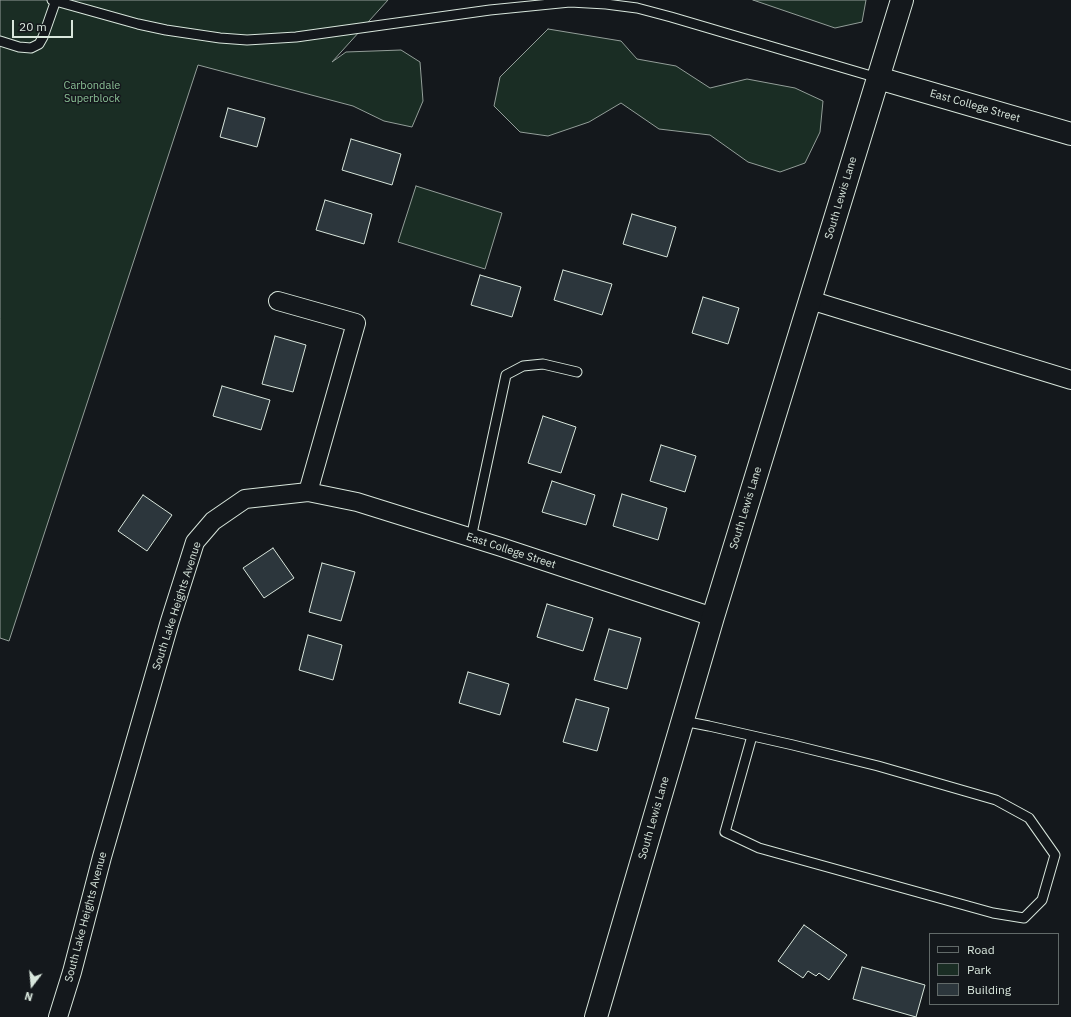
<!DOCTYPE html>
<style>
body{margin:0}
#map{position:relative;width:1071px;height:1017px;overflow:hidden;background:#14181c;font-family:"IBM Plex Sans",sans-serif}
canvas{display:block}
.legend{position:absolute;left:929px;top:933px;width:130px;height:72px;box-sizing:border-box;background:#14181c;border:1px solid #626a69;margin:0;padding:5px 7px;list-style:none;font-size:12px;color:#d8e6dc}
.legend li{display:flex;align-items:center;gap:8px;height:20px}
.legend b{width:20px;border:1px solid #626a69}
.north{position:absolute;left:12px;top:965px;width:40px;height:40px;-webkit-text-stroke:3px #14181c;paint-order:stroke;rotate:196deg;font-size:11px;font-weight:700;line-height:16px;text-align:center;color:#d8e6dc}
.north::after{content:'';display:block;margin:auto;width:14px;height:18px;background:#d8e6dc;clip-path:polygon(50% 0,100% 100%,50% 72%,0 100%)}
.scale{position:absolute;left:12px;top:20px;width:61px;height:18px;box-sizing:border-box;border:2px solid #d8e6dc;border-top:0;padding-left:5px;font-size:12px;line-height:14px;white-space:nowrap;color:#d8e6dc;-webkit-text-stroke:3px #14181c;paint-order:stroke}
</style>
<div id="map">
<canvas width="1071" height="1017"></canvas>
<ul class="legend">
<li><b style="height:5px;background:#14181c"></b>Road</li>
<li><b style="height:11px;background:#1a2d24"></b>Park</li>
<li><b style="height:11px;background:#2c363c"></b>Building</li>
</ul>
<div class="north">N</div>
<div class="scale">20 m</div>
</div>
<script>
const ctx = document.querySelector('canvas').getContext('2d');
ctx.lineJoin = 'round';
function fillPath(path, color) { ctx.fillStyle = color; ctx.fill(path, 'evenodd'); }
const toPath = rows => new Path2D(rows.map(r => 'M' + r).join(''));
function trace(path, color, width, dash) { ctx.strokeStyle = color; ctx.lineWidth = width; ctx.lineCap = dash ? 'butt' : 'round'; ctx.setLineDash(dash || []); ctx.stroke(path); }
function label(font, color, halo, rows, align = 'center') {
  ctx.font = font + ' "IBM Plex Sans",sans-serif'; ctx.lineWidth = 3; ctx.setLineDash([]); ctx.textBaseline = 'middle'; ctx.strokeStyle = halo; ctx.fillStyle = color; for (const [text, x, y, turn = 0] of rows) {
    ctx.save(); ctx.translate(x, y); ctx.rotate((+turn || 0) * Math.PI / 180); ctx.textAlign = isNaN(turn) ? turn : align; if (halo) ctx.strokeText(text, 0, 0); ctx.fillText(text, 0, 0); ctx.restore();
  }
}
const green = toPath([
 [0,0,388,0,332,62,346,52,401,50,420,62,423,101,412,127,384,121,353,106,198,65,9,641,0,638,0,0],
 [753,0,866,0,862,22,835,28,753,0],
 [548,29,621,41,637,59,676,66,710,88,747,79,795,88,823,101,820,132,805,163,780,172,748,162,710,135,659,129,621,103,589,122,548,136,520,132,494,106,500,77,548,29],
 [416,186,502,213,485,269,398,242,416,186]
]);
const building = toPath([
 [228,108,265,118,257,147,220,137,228,108],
 [351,139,401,154,392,185,342,170,351,139],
 [325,200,372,214,364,244,316,230,325,200],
 [632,214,676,227,667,257,623,244,632,214],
 [563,270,612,284,602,315,554,300,563,270],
 [480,275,521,287,512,317,471,305,480,275],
 [703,297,739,308,728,344,692,333,703,297],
 [275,336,306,345,293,392,262,384,275,336],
 [222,386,270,400,261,430,213,416,222,386],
 [543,416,576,427,561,473,528,463,543,416],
 [661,445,696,456,685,492,650,481,661,445],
 [552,481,595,495,586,525,542,512,552,481],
 [622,494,667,508,658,540,613,526,622,494],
 [143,495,172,515,147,551,118,531,143,495],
 [273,548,294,578,264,598,243,568,273,548],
 [322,563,355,572,341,621,309,612,322,563],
 [547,604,593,618,583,651,537,637,547,604],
 [609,629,641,638,627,689,594,680,609,629],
 [308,635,342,645,333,680,299,670,308,635],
 [468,672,509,684,500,715,459,703,468,672],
 [576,699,609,708,597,751,563,742,576,699],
 [804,925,847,955,829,980,819,973,816,976,808,971,803,978,778,961,804,925],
 [862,967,925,985,916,1017,853,999,862,967]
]);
const lane = toPath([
 [52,0,138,24,166,30,220,38,247,40,296,37,490,10,570,2,606,4,637,8,671,17,878,78],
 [0,41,19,47,31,48,39,44,43,37,56,0],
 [471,538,506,375,523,366,543,364,577,372],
 [683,721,709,726,793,745,878,766,996,800,1029,818,1055,855,1042,900,1024,918,993,913,759,848,725,832,752,736]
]);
const street = toPath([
 [810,300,1071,380],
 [278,301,356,323,308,492],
 [58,1017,72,972,102,857,170,621,195,542,213,521,245,499,308,492,357,502,501,547,713,617]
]);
const secondary = toPath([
 [878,78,1071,134],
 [596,1017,713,617,902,0]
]);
const parkNames = [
 ["Carbondale",92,86],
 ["Superblock",92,99]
];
const streetNames = [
 ["East College Street",975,106,16],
 ["South Lewis Lane",841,198,-73],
 ["South Lewis Lane",746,508,-73],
 ["East College Street",511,551,18],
 ["South Lake Heights Avenue",177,606,-72],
 ["South Lewis Lane",654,818,-74],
 ["South Lake Heights Avenue",86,917,-75]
];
fillPath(green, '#1a2d24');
trace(green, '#939e99', 1);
fillPath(building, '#2c363c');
trace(building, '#d8e6dc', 1);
trace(lane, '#d8e6dc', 11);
trace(street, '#d8e6dc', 20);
trace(secondary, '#d8e6dc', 24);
trace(lane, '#14181c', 9);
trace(street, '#14181c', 18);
trace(secondary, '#14181c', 22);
label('11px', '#8ac095', '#14181c', parkNames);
label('11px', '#d8e6dc', '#14181c', streetNames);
</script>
